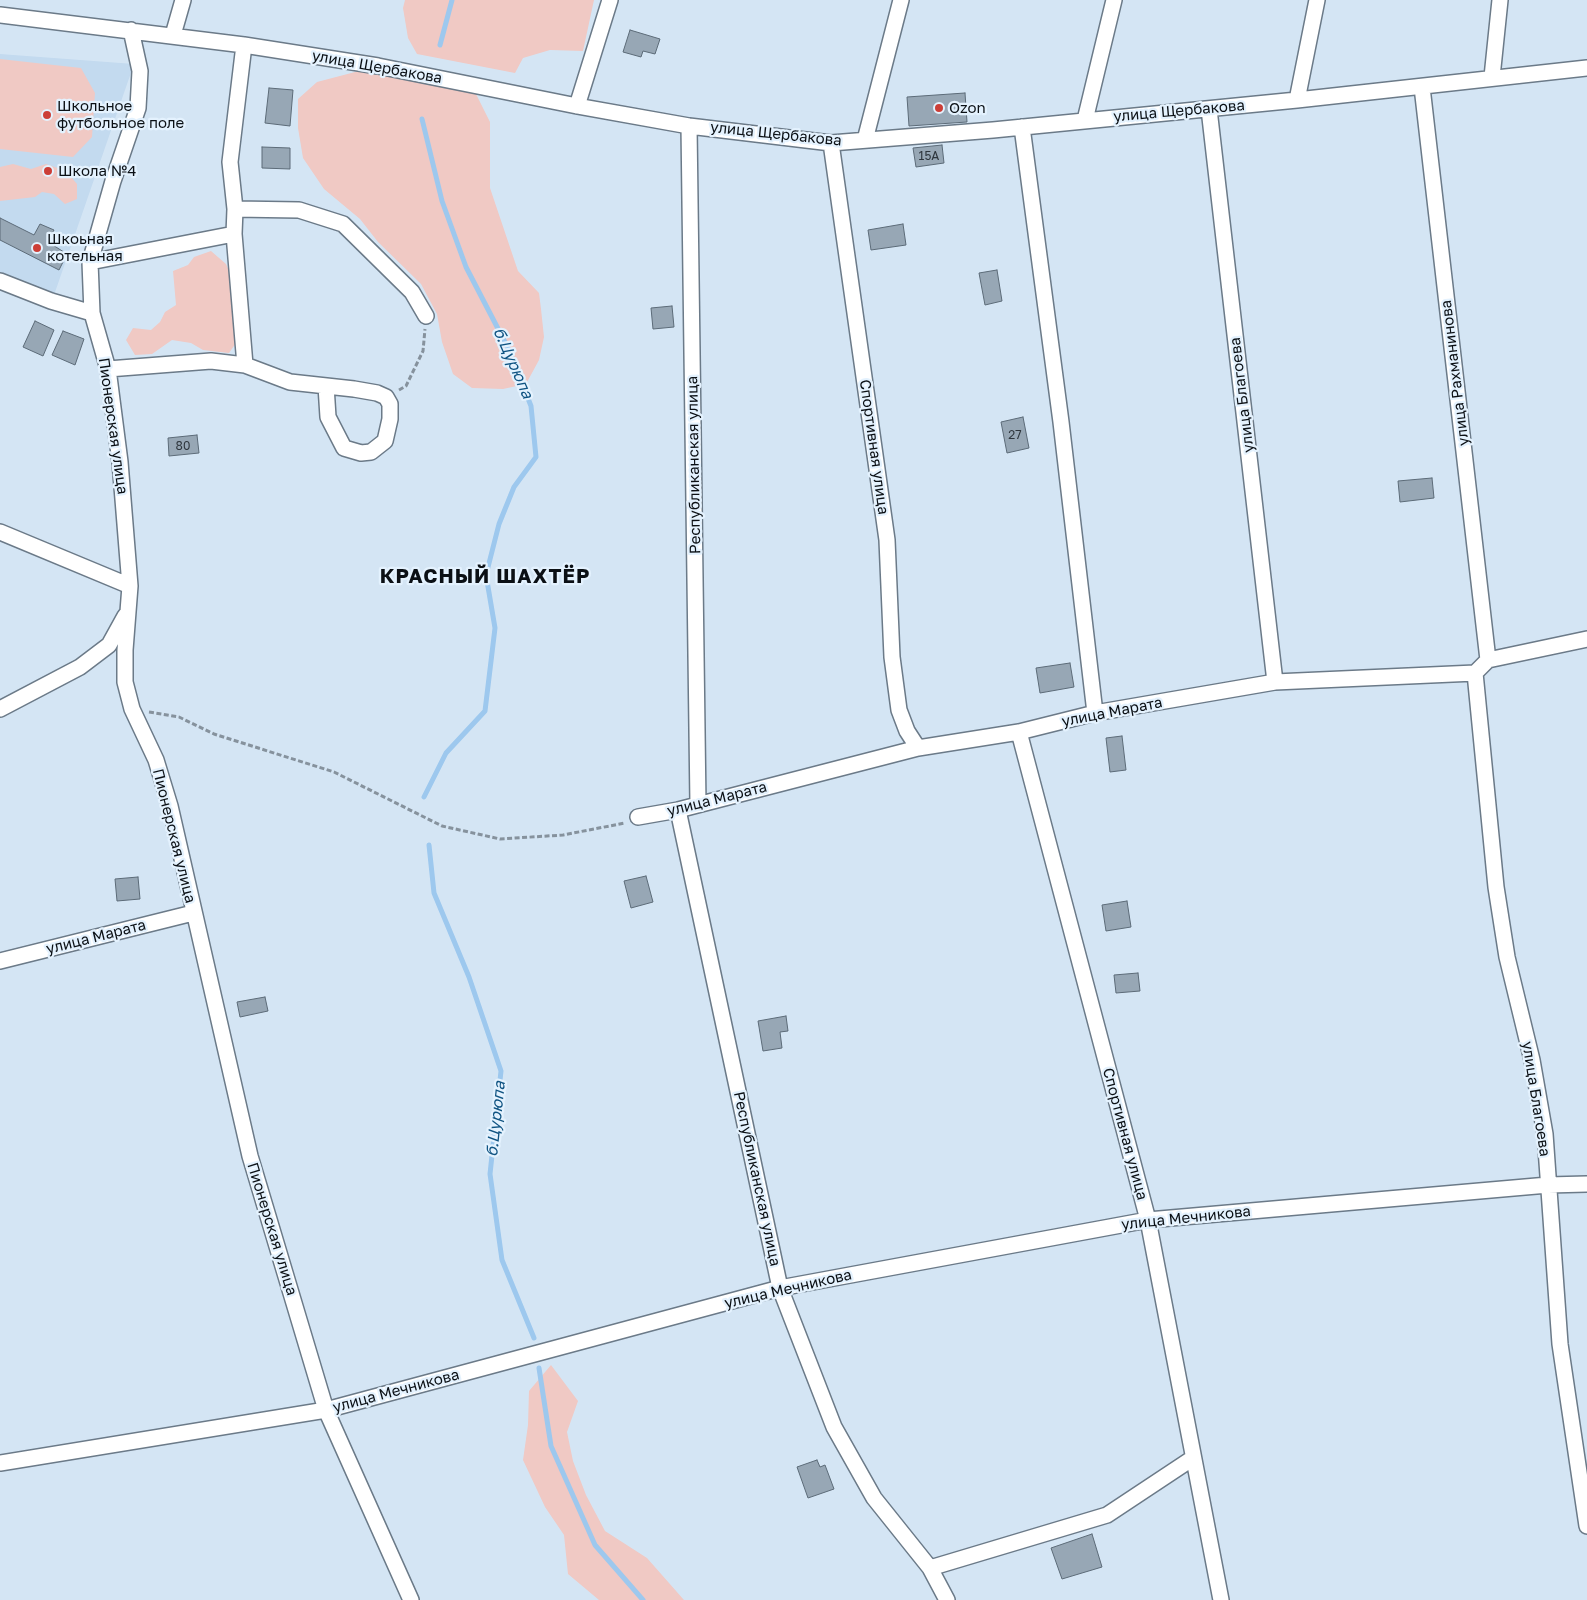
<!DOCTYPE html>
<meta charset="utf-8">
<style>
body{margin:0}
canvas{display:block;background:#d4e5f4}
</style>
<canvas width="1587" height="1600"></canvas>
<script>
const ctx = document.querySelector('canvas').getContext('2d');
ctx.lineJoin = 'round';
function fillPath(path, color) { ctx.fillStyle = color; ctx.fill(path, 'evenodd'); }
const toPath = rows => new Path2D(rows.map(r => 'M' + r).join(''));
function trace(path, color, width, dash) { ctx.strokeStyle = color; ctx.lineWidth = width; ctx.lineCap = dash ? 'butt' : 'round'; ctx.setLineDash(dash || []); ctx.stroke(path); }
function label(font, color, halo, rows, align = 'center') {
  ctx.font = font + ' "Golos Text",sans-serif'; ctx.lineWidth = 4.5; ctx.setLineDash([]); ctx.textBaseline = 'middle'; ctx.strokeStyle = halo; ctx.fillStyle = color; for (const [text, x, y, turn = 0] of rows) {
    ctx.save(); ctx.translate(x, y); ctx.rotate((+turn || 0) * Math.PI / 180); ctx.textAlign = isNaN(turn) ? turn : align; if (halo) ctx.strokeText(text, 0, 0); ctx.fillText(text, 0, 0); ctx.restore();
  }
}
const built = toPath([
 [0,54,134,64,53,298,0,277]
]);
const green = toPath([
 [405,0,594,0,583,51,550,50,523,58,515,73,417,54,408,38,403,8],
 [0,59,81,68,95,93,92,137,73,157,0,149],
 [378,66,471,84,490,122,490,188,518,271,539,293,541,309,544,337,539,360,526,384,503,389,472,388,453,374,442,342,437,314,421,284,378,242,360,219,324,189,303,158,298,128,298,99,317,82],
 [13,164,31,169,46,164,66,171,77,184,77,199,65,204,54,194,42,192,35,197,0,201,0,167],
 [211,251,226,264,233,280,236,343,229,353,203,350,191,343,172,340,152,354,135,355,126,340,133,328,151,330,160,322,165,312,176,305,173,271,188,265,194,257],
 [551,1365,578,1401,567,1432,573,1461,586,1495,605,1531,647,1558,684,1600,599,1600,568,1574,564,1535,545,1507,523,1460,528,1425,529,1391]
]);
const stream = toPath([
 [440,45,452,0],
 [422,119,442,201,466,267,507,346,531,406,536,457,514,487,499,524,486,575,495,628,485,711,446,753,424,797],
 [429,845,434,893,469,977,501,1071,490,1174,502,1260,534,1338],
 [539,1368,551,1446,595,1545,643,1600]
]);
const building = toPath([
 [630,30,660,39,655,54,643,51,641,57,623,52,630,30],
 [269,88,293,90,290,126,265,123,269,88],
 [965,93,967,122,909,126,907,97,965,93],
 [942,145,944,163,916,167,913,148,942,145],
 [262,147,290,148,290,169,262,168,262,147],
 [0,218,34,235,40,224,54,230,48,242,67,254,59,270,0,240,0,218],
 [903,224,906,245,871,250,868,230,903,224],
 [997,270,1002,301,985,305,979,273,997,270],
 [672,306,674,327,653,329,651,308,672,306],
 [35,321,54,330,43,356,23,347,35,321],
 [63,331,84,339,75,365,52,355,63,331],
 [1023,417,1029,448,1007,453,1001,422,1023,417],
 [197,435,199,453,169,456,168,438,197,435],
 [1432,478,1434,498,1400,502,1398,481,1432,478],
 [1070,663,1074,687,1040,693,1036,668,1070,663],
 [1122,736,1126,770,1110,772,1106,738,1122,736],
 [646,876,653,902,631,908,624,881,646,876],
 [138,877,140,899,117,901,115,879,138,877],
 [1127,901,1131,927,1106,931,1102,905,1127,901],
 [1138,973,1140,991,1116,993,1114,975,1138,973],
 [265,997,268,1011,240,1017,237,1002,265,997],
 [786,1016,788,1031,780,1032,782,1048,763,1051,758,1021,786,1016],
 [817,1460,820,1467,825,1465,834,1489,808,1498,797,1467,817,1460],
 [1092,1534,1102,1567,1062,1579,1051,1548,1092,1534]
]);
const path = toPath([
 [399,390,406,386,423,351,425,329],
 [149,712,179,717,214,734,334,772,442,826,500,839,563,835,625,823]
]);
const minor = toPath([
 [0,15,244,45,378,66,577,106,689,126,831,143,993,130,1297,100,1587,68],
 [173,35,183,0],
 [244,45,230,162,235,209,234,234,90,262,92,313,108,369,120,462,130,586,125,650,125,682,132,709,156,760,170,806,250,1156,326,1410,411,1600],
 [1492,77,1500,0],
 [1422,87,1488,660],
 [1297,100,1317,0],
 [577,106,610,0],
 [1209,109,1275,682],
 [1085,120,1114,0],
 [689,126,698,805],
 [1022,127,1061,422,1095,713],
 [865,140,901,0],
 [831,143,887,540,892,657,899,710,907,731,918,748],
 [235,209,299,210,343,224,412,292,426,316],
 [234,234,245,365,290,382,354,389,377,393,386,397,390,404,390,419,385,441,371,452,361,453,344,448,328,417,326,386],
 [90,262,113,181,138,108,140,71,131,30],
 [0,281,51,301,92,313],
 [108,369,211,361,245,365],
 [0,532,130,586],
 [1475,673,1496,887,1507,957,1532,1060,1545,1134,1560,1344,1587,1526],
 [0,709,80,667,109,645,125,616],
 [1019,732,1148,1220,1221,1600],
 [678,810,780,1288,834,1427,874,1498,930,1568,947,1600],
 [638,817,678,810,918,748,1019,732,1095,713,1275,682,1475,673,1488,660,1587,639],
 [0,961,193,913],
 [0,1463,326,1410,780,1288,1148,1220,1548,1185,1587,1184],
 [930,1568,1107,1515,1193,1458]
]);
const markers = [
 [939,108,5,"#cc3e37"],
 [47,115,5,"#cc3e37"],
 [48,171,5,"#cc3e37"],
 [37,248,5,"#cc3e37"]
];
const numberNames = [
 ["15А",929,156],
 ["27",1015,435],
 ["80",183,446]
];
const streetNames = [
 ["улица Щербакова",377,67,10],
 ["улица Щербакова",1179,111,-5],
 ["улица Щербакова",776,134,6],
 ["улица Рахманинова",1455,373,-97],
 ["улица Благоева",1242,395,-97],
 ["Пионерская улица",113,426,82],
 ["Спортивная улица",874,447,82],
 ["Республиканская улица",694,465,-91],
 ["улица Марата",1112,712,-11],
 ["улица Марата",717,799,-14],
 ["Пионерская улица",174,836,76],
 ["улица Марата",96,937,-14],
 ["улица Благоева",1536,1099,81],
 ["Спортивная улица",1125,1134,75],
 ["Республиканская улица",757,1179,78],
 ["улица Мечникова",1186,1218,-6],
 ["Пионерская улица",272,1229,73],
 ["улица Мечникова",788,1289,-13],
 ["улица Мечникова",396,1391,-15]
];
const poiNames = [
 ["Школьное",57,106],
 ["футбольное поле",57,123],
 ["Ozon",949,108],
 ["Школа №4",58,171],
 ["Шкоьная",47,239],
 ["котельная",47,256]
];
const waterNames = [
 ["б.Цурюпа",513,363,66],
 ["б.Цурюпа",496,1119,-84]
];
const districtNames = [
 ["КРАСНЫЙ ШАХТЁР",485,577]
];
fillPath(built, '#c3daef');
fillPath(green, '#f0c9c4');
trace(stream, '#9dc8ee', 5);
fillPath(building, '#97a7b5');
trace(building, '#5c6b78', 1);
trace(minor, '#6b7a88', 18);
trace(path, '#86929d', 3, [5, 2.5]);
trace(minor, '#fff', 15);
for (const [x, y, r, color] of markers) { const dot = new Path2D(); dot.arc(x, y, r, 0, 2 * Math.PI); ctx.fillStyle = color; ctx.fill(dot); trace(dot, '#e4f2fe', 2); }
label('12px', '#2e363d', null, numberNames);
label('15px', '#0b1015', '#e4f2fe', streetNames);
label('15px', '#0b1015', '#e4f2fe', poiNames, 'left');
label('italic 16px', '#0f5382', '#e4f2fe', waterNames);
ctx.letterSpacing = '1px';
label('bold 20px', '#0b1015', '#e4f2fe', districtNames);
ctx.letterSpacing = '0px';
</script>
